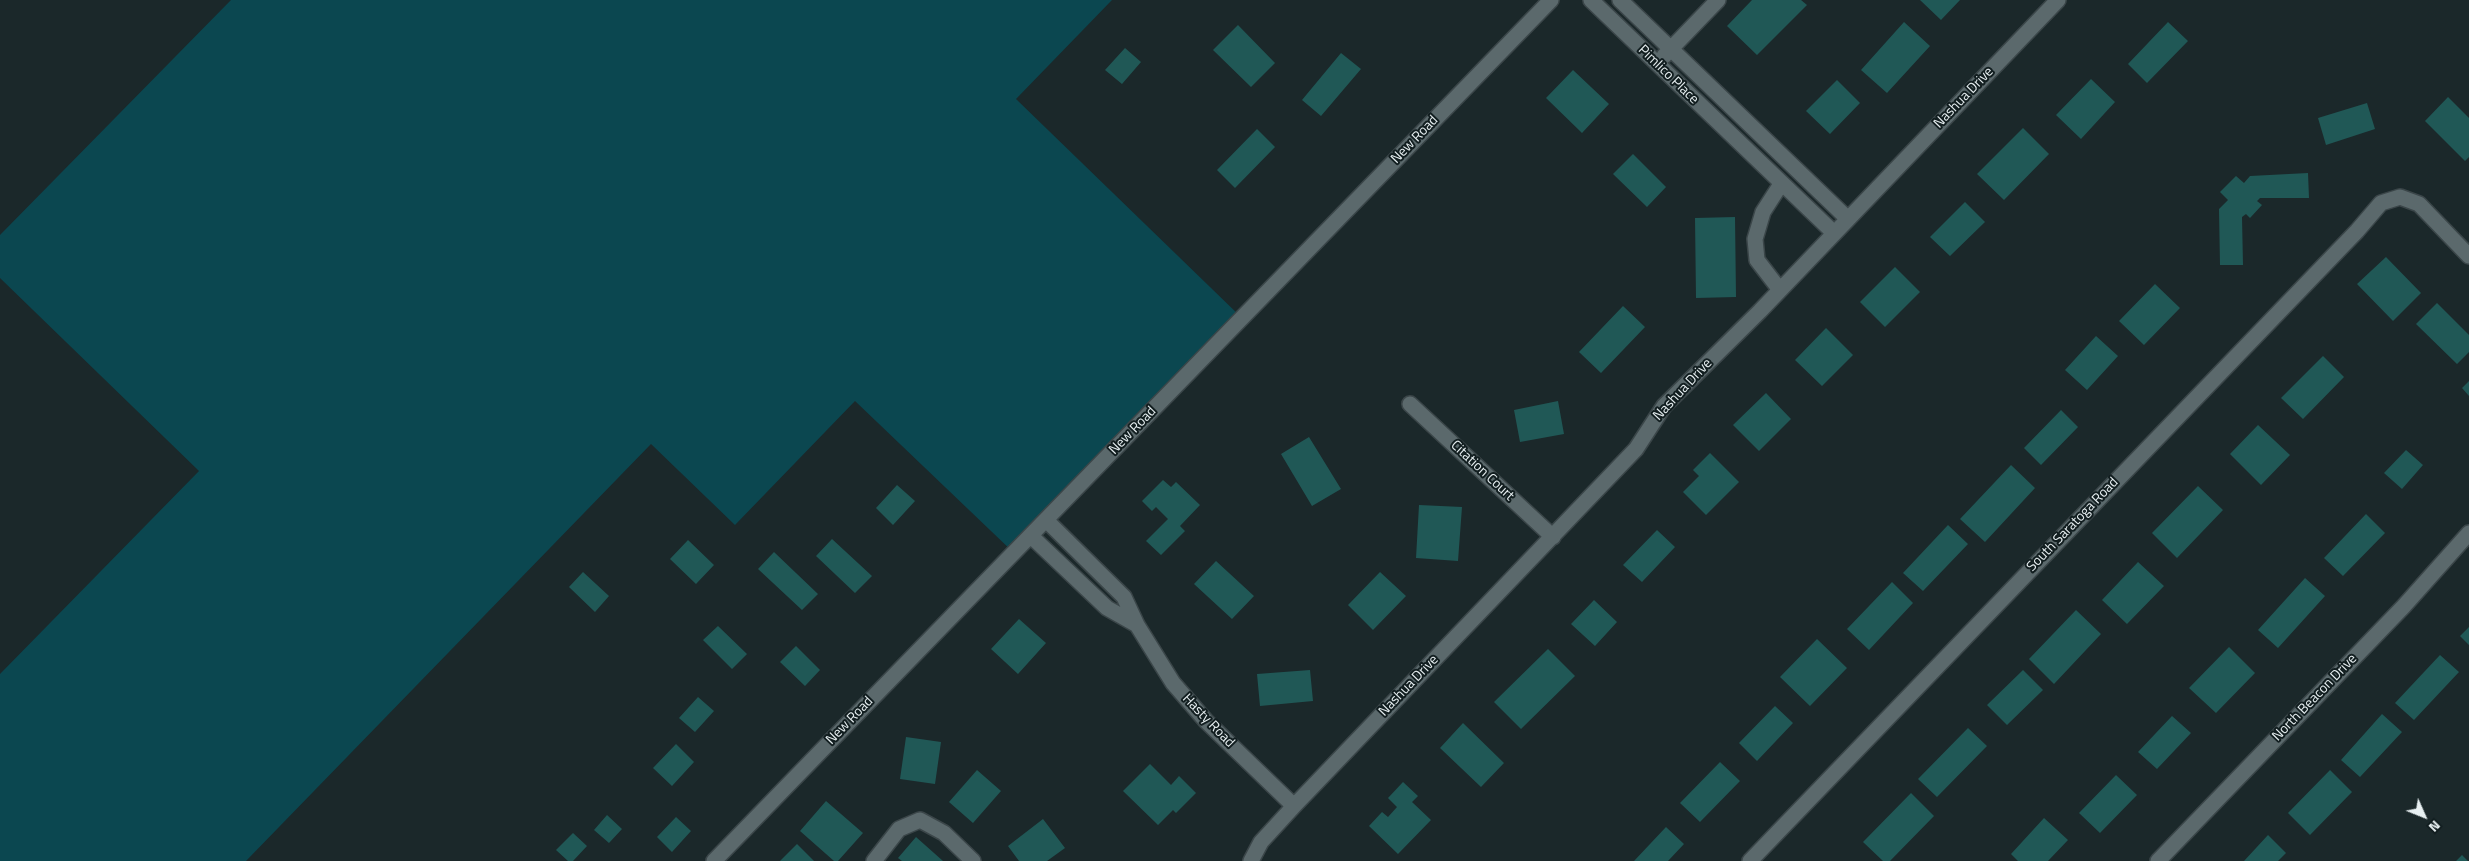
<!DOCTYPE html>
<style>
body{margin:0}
#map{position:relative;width:2469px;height:861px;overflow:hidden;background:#1b282a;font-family:"Titillium Web",sans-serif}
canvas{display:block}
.north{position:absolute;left:2399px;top:791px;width:50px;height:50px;-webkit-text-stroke:4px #121e20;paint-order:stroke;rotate:134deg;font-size:14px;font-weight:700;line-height:20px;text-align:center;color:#e8f0f2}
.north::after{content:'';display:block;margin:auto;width:18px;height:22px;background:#e8f0f2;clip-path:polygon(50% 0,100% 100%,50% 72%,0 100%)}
</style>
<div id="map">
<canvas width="2469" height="861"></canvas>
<div class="north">N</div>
</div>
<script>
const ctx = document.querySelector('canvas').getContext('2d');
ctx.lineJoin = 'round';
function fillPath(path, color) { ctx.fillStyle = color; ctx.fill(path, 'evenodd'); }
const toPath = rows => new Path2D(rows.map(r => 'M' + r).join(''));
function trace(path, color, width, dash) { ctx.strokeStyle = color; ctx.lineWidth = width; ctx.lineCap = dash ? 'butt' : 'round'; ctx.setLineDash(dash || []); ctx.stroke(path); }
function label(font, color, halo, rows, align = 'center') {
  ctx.font = font + ' "Titillium Web",sans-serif'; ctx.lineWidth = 4; ctx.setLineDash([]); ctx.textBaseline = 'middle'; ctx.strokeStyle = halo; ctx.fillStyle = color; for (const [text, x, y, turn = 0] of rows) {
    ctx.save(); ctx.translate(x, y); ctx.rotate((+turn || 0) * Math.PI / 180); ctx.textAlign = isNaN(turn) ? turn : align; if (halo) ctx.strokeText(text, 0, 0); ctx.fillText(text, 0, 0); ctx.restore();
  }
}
const green = toPath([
 [231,0,1112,0,1016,99,1242,318,1014,553,855,401,735,525,651,444,246,861,0,861,0,674,199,471,0,278,0,235]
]);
const building = toPath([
 [1752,0,1801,0,1807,5,1757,55,1727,26],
 [1920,0,1960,0,1941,20],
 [1904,22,1930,46,1887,93,1861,70],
 [2168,22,2188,41,2147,83,2128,64],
 [1238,25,1275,63,1251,87,1213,50],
 [1125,48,1141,62,1122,84,1105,70],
 [1341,53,1361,69,1321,116,1302,100],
 [1573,70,1609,104,1582,133,1546,98],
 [2091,79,2115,102,2081,139,2056,115],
 [1837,80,1860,103,1830,134,1806,111],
 [2448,97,2469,118,2469,157,2465,161,2425,121],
 [2367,103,2375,129,2326,145,2318,118],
 [2023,128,2049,154,2004,200,1977,174],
 [1257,129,1275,147,1235,188,1217,170],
 [1633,154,1666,187,1647,207,1613,174],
 [2308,173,2309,198,2260,198,2257,201,2262,205,2250,218,2246,214,2242,217,2243,265,2220,265,2219,209,2228,200,2220,192,2236,176,2244,183,2250,176],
 [1965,202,1985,222,1950,256,1930,237],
 [1735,217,1736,297,1696,298,1695,218],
 [2386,257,2421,293,2393,321,2357,284],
 [1895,267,1920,292,1885,327,1860,302],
 [2155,284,2180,308,2144,345,2119,321],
 [2437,303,2469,335,2469,352,2457,364,2416,324],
 [1623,306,1645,327,1601,373,1579,352],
 [1826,328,1853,355,1822,386,1795,360],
 [2096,336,2118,356,2087,390,2065,370],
 [2323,356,2344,377,2303,419,2281,398],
 [2469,381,2469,396,2462,388],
 [1766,393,1791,419,1759,451,1733,425],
 [1558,401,1564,434,1520,442,1514,410],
 [2061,410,2078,427,2041,465,2024,448],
 [2258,425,2290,455,2261,485,2230,454],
 [1309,437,1341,489,1312,506,1281,454],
 [2406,450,2423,465,2402,489,2384,473],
 [1710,453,1739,482,1706,515,1683,492,1699,476,1693,470],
 [2011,465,2035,488,1985,542,1960,519],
 [1163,480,1171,487,1176,482,1200,505,1180,526,1185,531,1161,555,1146,541,1168,519,1156,507,1152,511,1142,501],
 [897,485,915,501,893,525,876,508],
 [2198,486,2223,510,2177,558,2152,533],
 [1419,505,1462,507,1458,561,1416,558],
 [2366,514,2385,533,2343,576,2324,558],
 [1948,525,1968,544,1923,591,1903,573],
 [1657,530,1675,547,1642,582,1623,565],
 [832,539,872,576,855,593,816,556],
 [688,540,714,565,696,584,670,559],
 [774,552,818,594,802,610,758,569],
 [1216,561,1254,596,1232,619,1194,584],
 [2138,562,2164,586,2127,624,2102,600],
 [583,572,609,596,595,612,569,587],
 [1380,572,1406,596,1373,630,1348,605],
 [2305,578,2325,596,2278,648,2258,630],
 [1892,582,1913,603,1869,650,1847,629],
 [1594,600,1617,622,1595,646,1571,624],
 [2076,610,2101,634,2054,684,2029,659],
 [1019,619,1046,643,1018,674,991,649],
 [718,626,747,654,732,669,703,640],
 [2469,627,2469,645,2460,636],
 [1817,639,1847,668,1810,706,1780,677],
 [796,646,820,670,805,686,780,662],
 [2229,647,2255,673,2216,713,2189,688],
 [1548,649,1575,676,1521,729,1494,702],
 [2440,655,2459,672,2414,720,2395,703],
 [1310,670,1313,701,1260,706,1257,674],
 [2023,670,2043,690,2007,725,1987,705],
 [698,697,714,711,695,732,679,718],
 [1775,706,1793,723,1757,761,1739,743],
 [2382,714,2402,732,2360,777,2341,760],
 [2172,716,2191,733,2157,769,2138,752],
 [1463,723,1504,763,1481,787,1440,748],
 [1968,728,1987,746,1937,797,1918,779],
 [906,737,941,742,935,784,900,779],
 [676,744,694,762,672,786,653,768],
 [1720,762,1740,781,1700,822,1680,803],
 [1150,764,1171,785,1179,776,1196,793,1176,813,1173,810,1158,825,1123,791],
 [977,770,1001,791,973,823,949,802],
 [2330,770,2352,792,2310,835,2288,813],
 [2116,775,2137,795,2100,833,2079,813],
 [1403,782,1418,796,1412,802,1431,820,1398,854,1369,826,1382,812,1388,817,1397,807,1388,798],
 [1911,793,1934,816,1890,861,1883,861,1863,842],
 [826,801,863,833,838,861,834,861,800,831],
 [607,815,622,829,609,843,594,830],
 [676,817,691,831,672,852,657,837],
 [2044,818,2068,840,2048,861,2018,861,2011,854],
 [1043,819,1065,848,1047,861,1019,861,1008,846],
 [1666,827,1684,844,1668,861,1634,861],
 [573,833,587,846,573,861,568,861,556,850],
 [2268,835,2286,853,2278,861,2244,861],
 [916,837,943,861,902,861,898,858],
 [797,844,814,861,780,861],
 [2462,855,2468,861,2456,861]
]);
const minor = toPath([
 [1591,0,1834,233],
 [1620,0,1848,219],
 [1664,56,1718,0],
 [1780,290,1757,260,1755,239,1763,212,1781,184],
 [1410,404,1553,537],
 [1046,520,1124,597,1137,625,1173,683,1206,721,1294,806],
 [1031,536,1107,608,1137,625],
 [714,861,1551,0],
 [874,861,899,829,920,820,944,833,973,861],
 [1251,861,1261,842,1294,806,1636,449,1664,406,1760,311,2058,0],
 [1750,861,2357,231,2381,203,2400,197,2419,204,2469,256],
 [2158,861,2404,606,2469,533]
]);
const streetNames = [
 ["Pimlico Place",1668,75,44],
 ["Nashua Drive",1964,98,-46],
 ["New Road",1415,140,-46],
 ["Nashua Drive",1683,390,-47],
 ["New Road",1133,431,-46],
 ["Citation Court",1482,471,43],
 ["South Saratoga Road",2073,525,-46],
 ["Nashua Drive",1409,686,-46],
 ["North Beacon Drive",2315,698,-46],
 ["New Road",850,721,-46],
 ["Hasty Road",1208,721,46]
];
fillPath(green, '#0b4750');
fillPath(building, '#205856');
trace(minor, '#3b4649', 18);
trace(minor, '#5b696c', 15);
label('14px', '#e8f0f2', '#121e20', streetNames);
</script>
